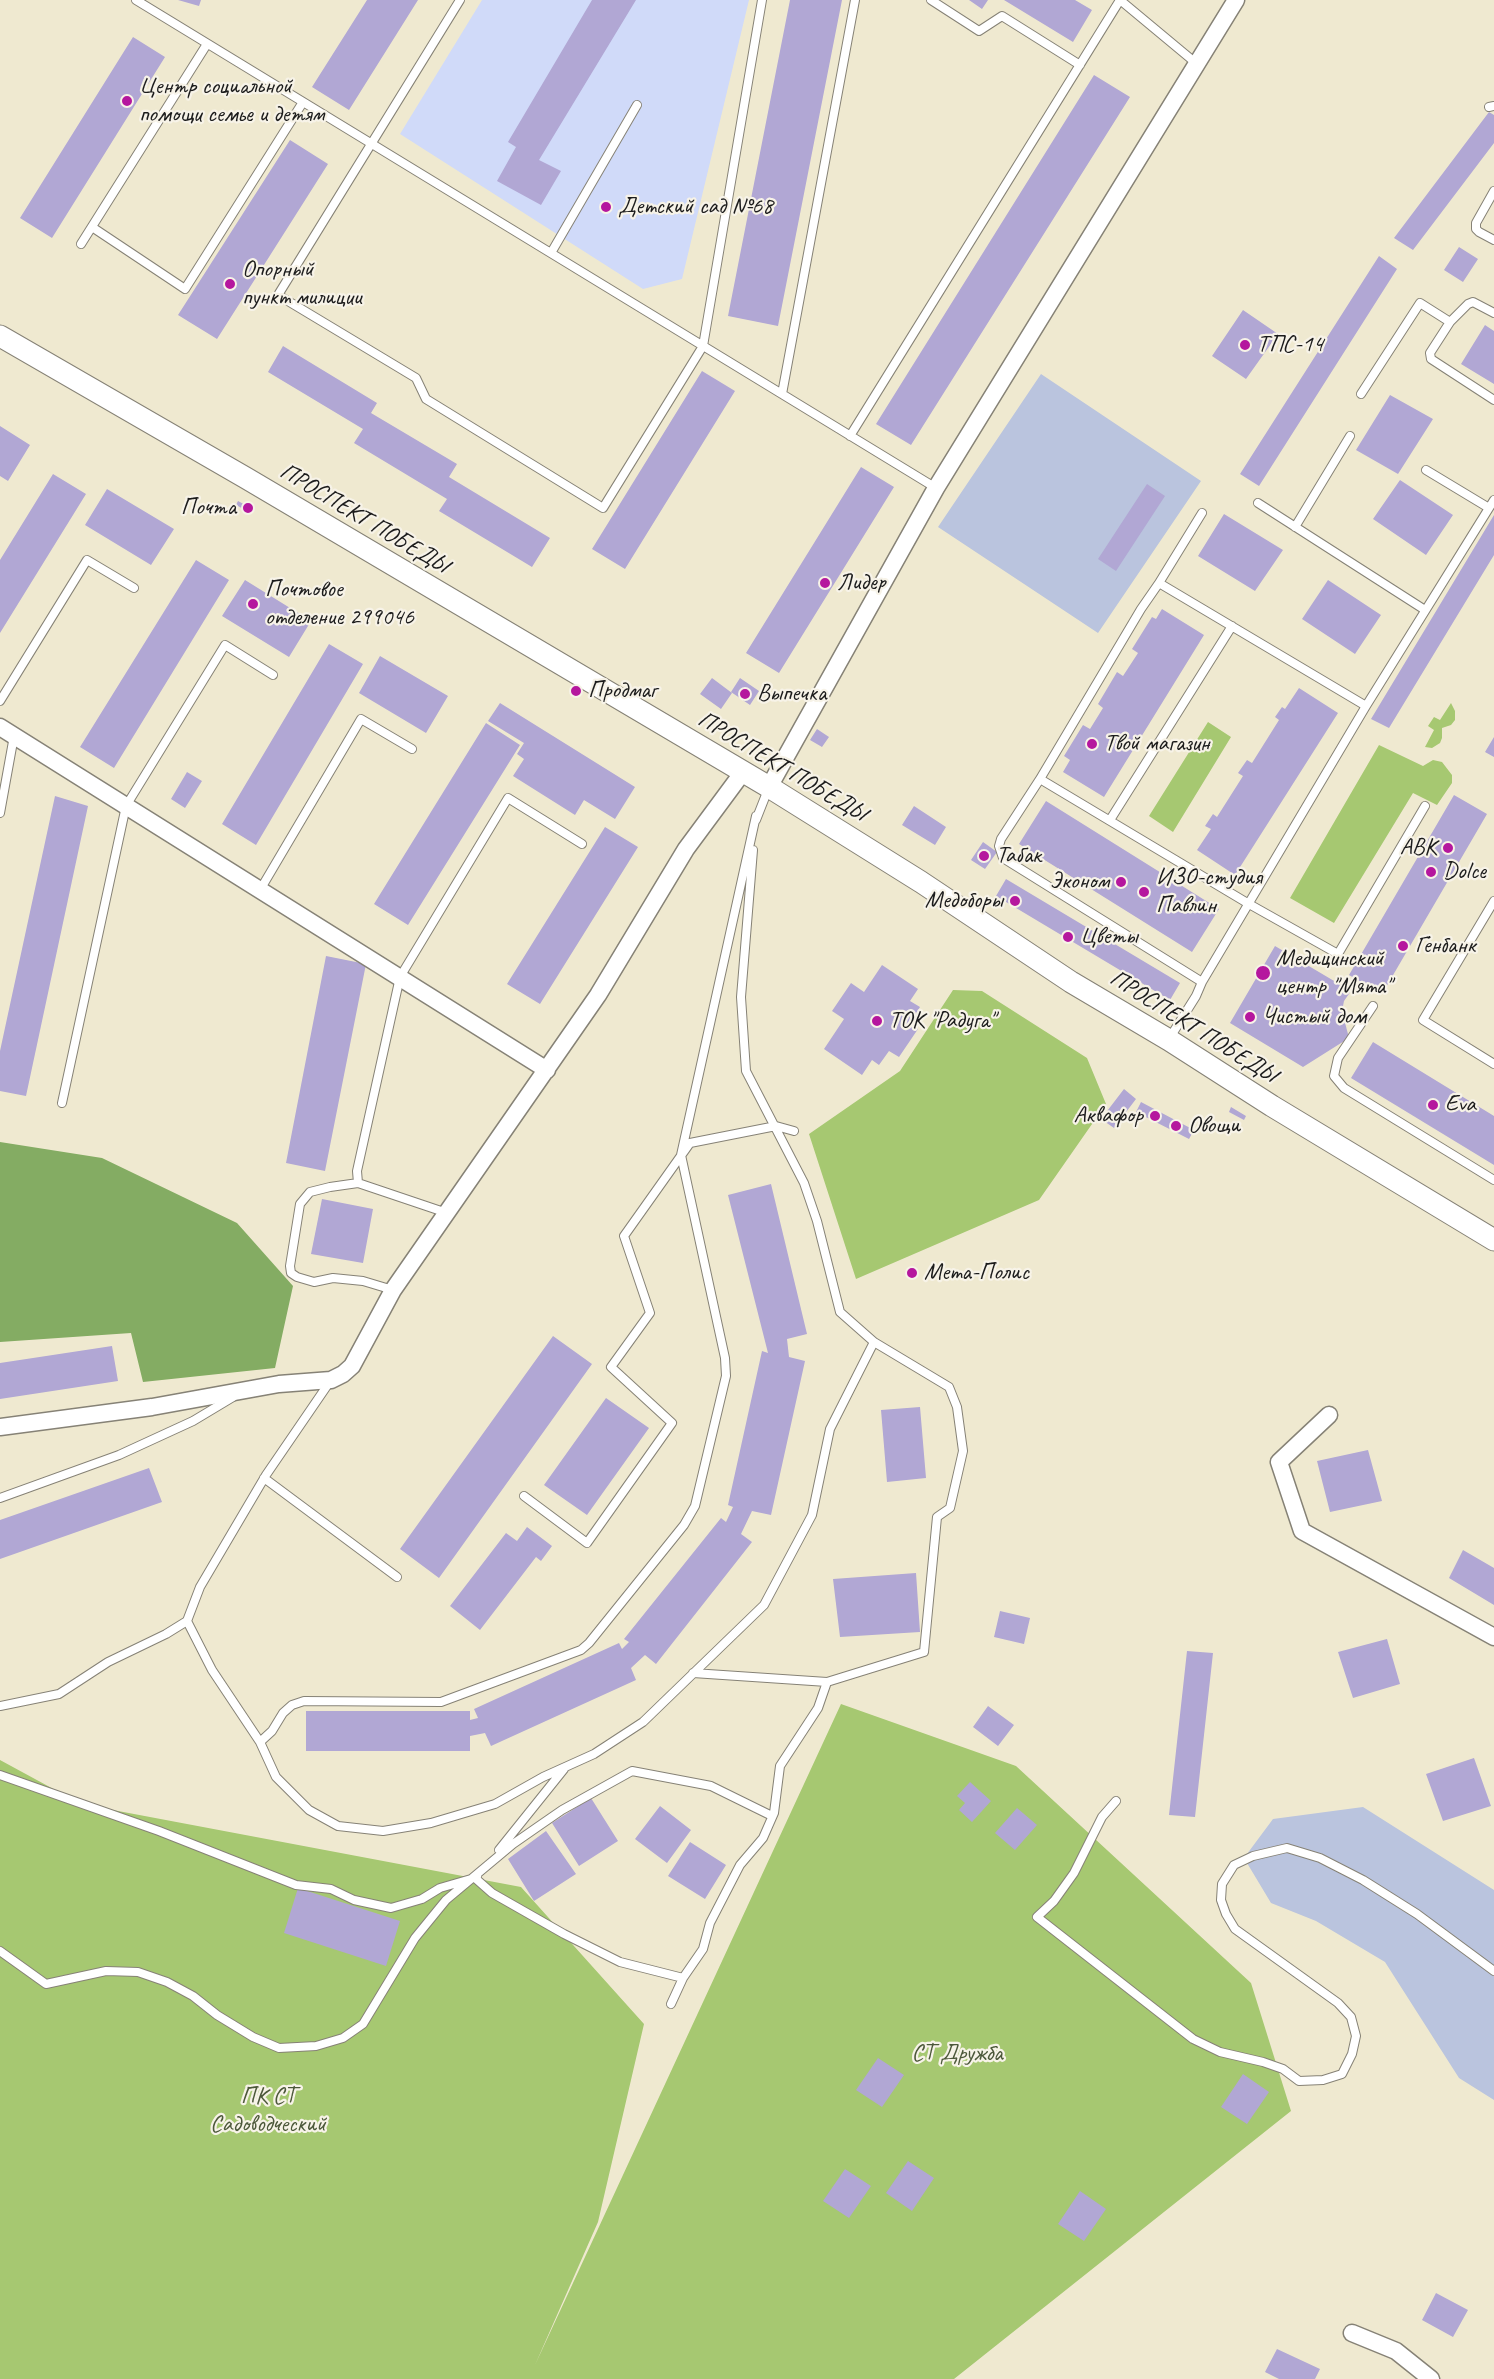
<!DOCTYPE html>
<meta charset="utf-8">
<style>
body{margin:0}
canvas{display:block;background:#efe9d0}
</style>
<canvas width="1494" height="2379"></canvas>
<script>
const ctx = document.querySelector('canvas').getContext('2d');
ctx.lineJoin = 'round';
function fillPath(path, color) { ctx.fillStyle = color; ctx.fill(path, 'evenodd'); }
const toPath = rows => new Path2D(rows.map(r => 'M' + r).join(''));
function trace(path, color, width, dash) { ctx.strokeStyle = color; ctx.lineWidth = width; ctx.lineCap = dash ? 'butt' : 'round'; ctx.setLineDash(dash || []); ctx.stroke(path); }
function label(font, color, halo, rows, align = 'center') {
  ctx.font = font + ' Caveat,sans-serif'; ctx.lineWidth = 4.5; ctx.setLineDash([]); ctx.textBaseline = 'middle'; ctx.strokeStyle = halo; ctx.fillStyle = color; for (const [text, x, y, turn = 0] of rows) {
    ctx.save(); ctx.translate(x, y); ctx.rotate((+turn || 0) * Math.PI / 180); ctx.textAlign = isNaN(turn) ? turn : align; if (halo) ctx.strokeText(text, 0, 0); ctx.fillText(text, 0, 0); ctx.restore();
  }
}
const built = toPath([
 [482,0,749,0,682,279,643,289,400,134]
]);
const industrial = toPath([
 [1041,374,1201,481,1098,633,938,527],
 [1363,1807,1494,1890,1494,2100,1459,2078,1385,1962,1316,1921,1271,1903,1244,1858,1273,1819]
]);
const green = toPath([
 [1451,703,1455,711,1455,720,1451,725,1442,728,1442,738,1440,743,1432,748,1425,747,1434,730,1428,726,1434,717,1440,720],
 [1208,722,1231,737,1173,832,1149,816],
 [1379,745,1423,766,1433,760,1442,762,1452,775,1452,783,1437,805,1413,793,1334,923,1290,898],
 [953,990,982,991,1087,1058,1106,1104,1039,1200,856,1279,809,1134,900,1071],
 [841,1704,1016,1766,1251,1983,1291,2111,954,2379,0,2379,0,1760,81,1804,521,1887,644,2024,598,2222,535,2365]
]);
const forest = toPath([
 [0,1142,102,1158,237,1223,293,1286,275,1368,143,1382,131,1333,0,1342]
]);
const building = toPath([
 [178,0,201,0,199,6],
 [367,0,418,0,349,110,312,87],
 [592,0,636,0,539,160,561,171,541,205,497,181,516,147,508,142],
 [790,0,842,0,778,326,728,316],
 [969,0,988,0,982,9],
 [1004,0,1075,0,1092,10,1073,42],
 [133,37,165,57,52,238,20,218],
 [1094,75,1130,97,911,445,876,424],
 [1489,112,1494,115,1494,143,1413,250,1394,238],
 [290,140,328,164,217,339,178,315],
 [1459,247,1478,259,1463,282,1444,270],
 [1379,256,1397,269,1259,486,1240,474],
 [1243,310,1278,334,1246,379,1212,356],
 [1485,325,1494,331,1494,384,1461,364],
 [283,346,377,403,371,413,457,464,449,477,550,538,532,567,439,511,447,499,354,443,363,429,268,372],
 [702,371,735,391,625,569,592,549],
 [1390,395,1433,419,1398,474,1356,450],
 [0,426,30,445,8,481,0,476],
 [861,467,894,487,779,673,746,653],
 [53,474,86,494,0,633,0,560],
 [1400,480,1453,515,1426,555,1373,519],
 [1147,484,1165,496,1116,571,1098,559],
 [107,489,174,529,151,565,85,525],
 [238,501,251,508,249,512,236,505],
 [1224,514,1283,550,1255,591,1198,556],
 [1494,515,1494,555,1389,728,1371,719],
 [196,560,229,580,114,768,80,747],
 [245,580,311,621,289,657,222,616],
 [1328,580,1381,615,1355,654,1302,619],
 [1162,609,1204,635,1104,797,1063,772,1070,760,1064,756,1083,725,1090,729,1103,708,1098,704,1117,672,1123,676,1138,653,1132,649,1152,617,1156,619],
 [329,644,363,664,256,845,222,824],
 [380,656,448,696,426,733,359,693],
 [712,678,732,693,721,709,700,694],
 [740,678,759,691,750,705,731,692],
 [1299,688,1338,713,1235,875,1197,850,1211,829,1205,826,1213,814,1217,817,1243,776,1238,773,1247,760,1252,763,1279,720,1275,717,1282,707,1285,709],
 [500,703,635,787,615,819,584,800,575,815,513,776,524,759,517,754,524,743,488,721],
 [486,723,520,745,408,925,374,904],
 [817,729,829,737,822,747,810,740],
 [1494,737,1494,757,1485,752],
 [187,772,202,781,185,808,171,799],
 [1454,795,1487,814,1382,994,1349,975],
 [55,796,88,806,26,1096,0,1091,0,1051],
 [1046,801,1219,909,1192,952,1019,844],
 [914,806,946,827,935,845,902,825],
 [605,827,638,847,540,1004,507,984],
 [983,842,997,852,985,869,971,860],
 [1006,879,1180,983,1170,1000,996,896],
 [1275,946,1351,991,1344,1001,1342,1011,1349,1038,1303,1067,1230,1023],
 [326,956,366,964,325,1171,286,1163],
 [882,965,918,989,910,1001,920,1007,910,1023,918,1029,899,1057,889,1051,879,1065,872,1060,862,1075,824,1049,844,1019,832,1011,851,983,864,992],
 [1373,1042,1494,1116,1494,1165,1351,1078],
 [1124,1089,1136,1099,1114,1128,1101,1119],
 [1141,1102,1194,1130,1189,1139,1136,1112],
 [1231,1107,1246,1116,1244,1120,1229,1112],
 [771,1184,807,1334,787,1339,789,1357,805,1361,771,1515,752,1511,741,1534,752,1542,656,1664,645,1655,631,1668,636,1680,491,1746,485,1733,470,1736,470,1751,306,1751,306,1711,470,1711,470,1720,478,1718,474,1709,619,1643,622,1649,629,1642,624,1639,721,1518,726,1522,733,1507,728,1505,762,1351,768,1353,728,1195],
 [322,1199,373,1209,363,1263,311,1254],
 [553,1336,592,1364,439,1578,400,1549],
 [112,1346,118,1381,0,1399,0,1363],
 [606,1398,649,1428,587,1515,544,1485],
 [920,1407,926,1478,887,1482,881,1410],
 [1368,1450,1382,1501,1330,1512,1317,1461],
 [149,1468,162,1502,0,1559,0,1520],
 [527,1527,552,1546,541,1561,536,1557,480,1630,450,1606,506,1533,517,1541],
 [1463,1550,1494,1568,1494,1605,1449,1578],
 [916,1573,920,1632,840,1637,833,1579],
 [1000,1611,1030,1618,1024,1644,994,1637],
 [1387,1639,1400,1684,1353,1698,1338,1652],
 [1187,1651,1213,1653,1195,1817,1169,1815],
 [988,1706,1014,1725,998,1746,973,1727],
 [1474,1758,1491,1806,1443,1821,1426,1774],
 [970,1782,991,1801,972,1822,959,1810,965,1803,957,1796],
 [591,1798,618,1841,579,1866,552,1823],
 [660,1806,691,1830,667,1863,635,1839],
 [1017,1808,1037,1825,1015,1850,995,1833],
 [546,1831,576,1874,534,1901,508,1859],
 [690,1842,726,1865,705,1899,668,1876],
 [298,1888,400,1921,386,1966,284,1933],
 [878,2058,904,2075,882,2107,856,2090],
 [1243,2074,1269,2092,1247,2124,1221,2107],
 [908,2161,934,2178,912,2211,886,2193],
 [845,2169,871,2186,849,2218,823,2201],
 [1080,2191,1106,2209,1084,2241,1058,2224],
 [1436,2293,1468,2310,1453,2337,1422,2320],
 [1277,2349,1320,2369,1315,2379,1279,2379,1265,2372]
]);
const service = toPath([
 [136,0,936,488],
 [460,0,278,295,416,378,426,399,603,508,703,346,762,0],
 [931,0,979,31,1002,16,1080,65],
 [1120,0,1197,64],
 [1489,107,1494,106],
 [1494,191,1476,223,1476,229,1479,232,1494,240],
 [92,227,185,289,303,102],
 [81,244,207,44],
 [551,253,637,105],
 [1494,313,1473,302,1468,304,1450,322,1430,353,1431,359,1494,400],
 [782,394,855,0],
 [1361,394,1420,303,1450,322],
 [850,436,1120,0],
 [1426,470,1489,508],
 [1258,503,1425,610],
 [1295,527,1350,436],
 [1159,583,1202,513],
 [0,701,87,560,134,588],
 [1040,779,1141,609,1159,583,1366,706],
 [0,813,14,736],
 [756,820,769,787],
 [1110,820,1232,626],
 [260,890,361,719,412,749],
 [1494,901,1423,1020,1494,1064],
 [1202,982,1366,706,1494,500],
 [1373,1006,1338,1058,1334,1076,1344,1088,1494,1180],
 [1169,1039,1196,996,1202,982,1003,858,999,846,1001,839,1040,779,1249,904,1338,954,1425,806],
 [62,1103,126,806,225,645,273,675],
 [358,1183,330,1187,310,1192,300,1204,290,1266,291,1273,297,1277,314,1282,333,1278,363,1281,393,1290],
 [447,1213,358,1183,357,1171,400,977,508,798,582,844],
 [331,1380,266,1475,200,1587,187,1621,212,1670,260,1742,276,1777,309,1810,338,1826,383,1831,431,1823,495,1804,543,1777,594,1754,643,1722,764,1605,812,1515,830,1429,874,1342],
 [264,1478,397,1577],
 [524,1496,587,1543,672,1423,611,1367,650,1313,624,1236,690,1143,776,1126,794,1131],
 [0,1498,119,1455,193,1421,233,1397],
 [693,1673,827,1682,924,1652,937,1517,950,1508,963,1451,957,1407,949,1387,874,1342,840,1312,817,1221,804,1183,746,1071,741,997,753,850],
 [0,1706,59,1694,108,1662,166,1634,187,1621],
 [260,1742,272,1731,283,1713,292,1705,304,1701,441,1702,581,1650,589,1643,684,1525,695,1506,726,1376,725,1358,681,1155,756,816],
 [0,1775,159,1831,296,1885,331,1889,354,1900,391,1908,422,1899,440,1888,471,1879],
 [1116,1801,1102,1817,1074,1873,1054,1901,1037,1917,1193,2039,1220,2052,1263,2062,1283,2069,1299,2081,1323,2080,1342,2074,1352,2054,1356,2036,1351,2017,1338,2003,1235,1929,1226,1914,1221,1900,1222,1884,1234,1865,1253,1856,1287,1848,1320,1858,1363,1880,1417,1914,1494,1971],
 [499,1850,564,1769],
 [477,1876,475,1878,492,1893,564,1934,620,1962,683,1978],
 [0,1951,46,1984,106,1971,138,1972,167,1982,193,1996,217,2015,253,2037,279,2048,316,2046,343,2038,363,2024,415,1938,446,1900,513,1844,536,1828,562,1810,632,1771,711,1786,772,1816],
 [671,2004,683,1978,703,1949,710,1923,740,1865,763,1838,774,1813,780,1766,818,1708,827,1682]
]);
const minor = toPath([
 [0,727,547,1070],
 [769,787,936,488,1236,0],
 [1329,1415,1279,1462,1302,1531,1494,1637],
 [0,1427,152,1407,279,1384,331,1380,343,1374,352,1366,393,1290,598,995,686,849,743,772],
 [1352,2333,1396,2351,1431,2379]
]);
const tertiary = toPath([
 [0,336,246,478,769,787,921,882,1071,982,1169,1040,1272,1106,1494,1240]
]);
const markers = [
 [127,101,6,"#b5179e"],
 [606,207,6,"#b5179e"],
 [230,284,6,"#b5179e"],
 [1245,345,6,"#b5179e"],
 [248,508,6,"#b5179e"],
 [825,583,6,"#b5179e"],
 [253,604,6,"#b5179e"],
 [576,691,6,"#b5179e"],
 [745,694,6,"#b5179e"],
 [1092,744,6,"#b5179e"],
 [1448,848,6,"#b5179e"],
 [984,856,6,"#b5179e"],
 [1431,872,6,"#b5179e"],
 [1121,882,6,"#b5179e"],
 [1144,892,6,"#b5179e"],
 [1015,901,6,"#b5179e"],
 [1068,937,6,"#b5179e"],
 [1403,946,6,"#b5179e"],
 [1263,973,8,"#b5179e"],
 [1250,1017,6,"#b5179e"],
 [877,1021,6,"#b5179e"],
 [1433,1105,6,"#b5179e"],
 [1155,1116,6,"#b5179e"],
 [1176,1126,6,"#b5179e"],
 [912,1273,6,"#b5179e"]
];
const poiNames = [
 ["Центр социальной",139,87],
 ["помощи семье и детям",139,115],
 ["Детский сад №68",618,207],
 ["Опорный",242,270],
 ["пункт милиции",242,298],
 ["ТПС-14",1257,345],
 ["Почта",236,508,"right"],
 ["Лидер",837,583],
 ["Почтовое",265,590],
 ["отделение 299046",265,618],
 ["Продмаг",588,691],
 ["Выпечка",757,694],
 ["Твой магазин",1104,744],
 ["АВК",1436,848,"right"],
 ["Табак",996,856],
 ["Dolce",1443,872],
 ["ИЗО-студия",1156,878],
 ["Павлин",1156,906],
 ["Эконом",1109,882,"right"],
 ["Медоборы",1003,901,"right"],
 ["Цветы",1080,937],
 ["Генбанк",1415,946],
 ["Медицинский",1276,959],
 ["центр \"Мята\"",1276,987],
 ["Чистый дом",1262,1017],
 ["ТОК \"Радуга\"",889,1021],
 ["Eva",1445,1105],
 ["Аквафор",1143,1116,"right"],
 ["Овощи",1188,1126],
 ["Мета-Полис",924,1273]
];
const streetNames = [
 ["ПРОСПЕКТ ПОБЕДЫ",364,519,31],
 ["ПРОСПЕКТ ПОБЕДЫ",782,767,31],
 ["ПРОСПЕКТ ПОБЕДЫ",1193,1027,32]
];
const parkNames = [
 ["СТ Дружба",957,2054],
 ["ПК СТ",268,2097],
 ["Садоводческий",268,2125]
];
fillPath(built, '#d0daf9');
fillPath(industrial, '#bac4de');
fillPath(green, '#a6c871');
fillPath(forest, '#84ac63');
fillPath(building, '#b1a7d4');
trace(service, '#868276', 10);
trace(minor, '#868276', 19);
trace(tertiary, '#868276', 23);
trace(service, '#fff', 8);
trace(minor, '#fff', 16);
trace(tertiary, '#fff', 21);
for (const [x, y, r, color] of markers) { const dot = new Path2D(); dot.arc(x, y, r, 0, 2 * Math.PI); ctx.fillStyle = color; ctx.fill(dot); trace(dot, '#f7f3e8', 2); }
label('24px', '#1c1c1c', '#f7f3e8', poiNames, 'left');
label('24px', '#1c1c1c', '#f7f3e8', streetNames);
label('24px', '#4c583a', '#f7f3e8', parkNames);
</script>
